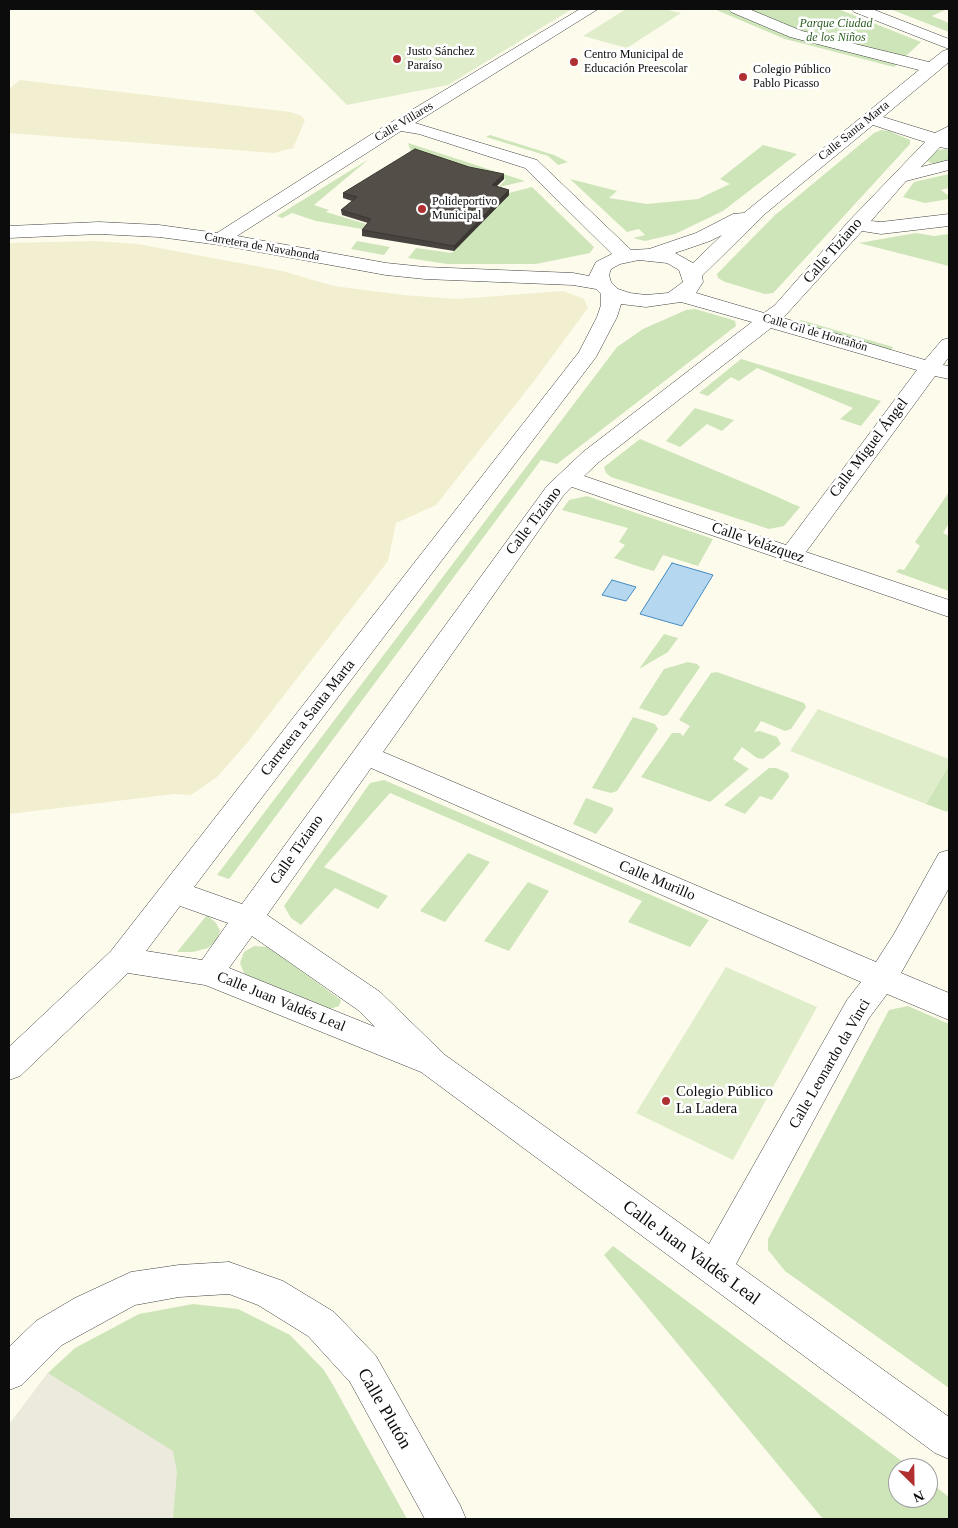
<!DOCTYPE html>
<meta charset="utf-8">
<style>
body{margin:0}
#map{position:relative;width:958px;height:1528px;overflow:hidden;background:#fdfbec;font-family:Georgia,serif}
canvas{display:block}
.frame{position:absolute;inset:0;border:10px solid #0c0c0c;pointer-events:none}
.north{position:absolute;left:888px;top:1458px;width:50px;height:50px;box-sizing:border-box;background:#fff;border:1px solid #9e9e9e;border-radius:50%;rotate:157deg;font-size:14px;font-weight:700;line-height:20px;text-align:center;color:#0c0c0c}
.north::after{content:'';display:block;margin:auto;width:18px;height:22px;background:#b03032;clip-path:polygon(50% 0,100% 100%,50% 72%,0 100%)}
</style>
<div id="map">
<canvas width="958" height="1528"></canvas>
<div class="frame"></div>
<div class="north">N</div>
</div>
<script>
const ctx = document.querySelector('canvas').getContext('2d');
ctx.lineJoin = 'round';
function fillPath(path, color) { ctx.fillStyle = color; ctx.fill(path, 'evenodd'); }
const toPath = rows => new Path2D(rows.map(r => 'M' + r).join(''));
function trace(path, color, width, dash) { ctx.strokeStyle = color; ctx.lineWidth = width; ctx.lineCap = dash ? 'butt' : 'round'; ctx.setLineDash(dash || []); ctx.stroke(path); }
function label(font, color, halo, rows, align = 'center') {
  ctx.font = font + ' Georgia,serif'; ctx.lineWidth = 5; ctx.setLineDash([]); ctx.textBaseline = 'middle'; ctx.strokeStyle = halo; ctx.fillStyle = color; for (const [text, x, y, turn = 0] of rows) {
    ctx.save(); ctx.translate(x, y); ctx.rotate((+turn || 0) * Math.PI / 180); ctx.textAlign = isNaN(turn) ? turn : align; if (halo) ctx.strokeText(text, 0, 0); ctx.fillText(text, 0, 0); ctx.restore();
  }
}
const farmland = toPath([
 [20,80,290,112,302,116,305,120,293,148,274,153,9,133,9,89],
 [96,241,138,244,282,271,334,286,403,295,458,299,563,291,584,299,588,308,534,381,436,505,396,523,388,561,247,743,217,777,191,795,174,794,9,814,9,243]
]);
const green = toPath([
 [714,9,838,9,921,42,894,67,785,39],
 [890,9,945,10,932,16,949,23,949,32],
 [881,130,889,131,910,140,910,144,777,289,773,293,765,294,725,282,718,278,717,274,774,216,874,133],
 [490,135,554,155,568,162,558,165,548,156,486,137],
 [408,143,525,181,499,187,506,179,470,171,411,152],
 [763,145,797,154,723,211,675,234,645,241,633,238,645,235,639,229,627,232,570,179,617,191,609,198,647,204,698,199,730,184,720,179],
 [945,149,949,150,949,162,935,165,927,161,937,150],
 [369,159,314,205,329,210,326,212,366,224,362,229,316,221,292,213,282,218,277,216],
 [949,174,949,188,941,190,949,196,949,199,925,203,903,197,914,182],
 [532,187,594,247,590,253,536,264,447,264,408,258,416,248,452,253,505,194],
 [916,233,934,236,949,234,949,266,859,243],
 [357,241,390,247,384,255,351,249],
 [695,309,730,319,735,321,736,326,557,464,541,460,229,879,217,875,617,347,643,329,686,310],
 [801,320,893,347,891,351,797,322],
 [741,359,881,401,861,426,840,419,853,408,757,368,739,381,731,377,708,396,699,393],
 [695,408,734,420,722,431,707,424,680,447,666,441],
 [640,439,764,491,800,507,784,526,769,529,611,477,606,473,604,467],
 [949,492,949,523,943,533,949,536,949,591,896,572,899,569,904,570,920,546,915,542],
 [587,496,604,502,713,539,698,566,663,555,654,571,643,568,614,558,625,545,619,542,628,528,562,510,569,500],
 [664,634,678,638,668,652,639,669],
 [688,662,697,664,700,667,667,715,663,716,639,708,664,669],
 [717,672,804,703,806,707,791,729,785,731,761,721,754,732,760,731,777,737,781,744,763,759,757,758,742,747,733,759,749,769,710,802,641,777,672,733,680,733,683,736,690,726,679,720,711,673],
 [633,717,655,724,658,729,617,791,611,793,592,788],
 [949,765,949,808,947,812,926,804],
 [769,768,776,768,788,773,789,777,772,800,760,796,745,814,724,805],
 [384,780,709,920,690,947,628,922,642,901,390,793,324,867,388,896,378,909,335,888,301,925,291,918,284,906,370,783],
 [586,798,613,808,613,811,596,834,573,824],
 [468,853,490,862,445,922,420,911],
 [528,882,549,891,509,951,484,941],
 [207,915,216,923,220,931,217,940,208,948,193,952,177,952],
 [254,946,268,947,341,1000,339,1006,330,1009,255,981,244,973,240,963,244,952],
 [908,1006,949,1024,949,1388,785,1271,768,1250,768,1239,889,1010],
 [613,1246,911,1468,898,1468,898,1498,928,1498,928,1481,949,1497,949,1519,823,1519,604,1255],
 [193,1304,238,1309,290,1335,324,1370,333,1385,407,1519,9,1519,9,1425,48,1373,75,1348,139,1314]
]);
const pitch = toPath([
 [252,9,572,9,448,85,347,105],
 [626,9,664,9,681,13,627,48,583,36],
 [818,709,949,759,949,765,926,804,790,751],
 [726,967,817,1007,733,1160,636,1113]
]);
const plaza = toPath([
 [48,1373,173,1451,177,1472,173,1519,9,1519,9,1425]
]);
const water = toPath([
 [672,563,713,575,682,626,640,614,672,563],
 [612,580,636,587,626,601,602,595,612,580]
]);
const street = toPath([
 [580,9,598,9,415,123,537,160,631,250,649,249,696,233,733,214,744,213,919,70,790,37,731,12,728,9,749,9,802,31,929,62,943,51,949,49,949,62,883,117,935,133,949,126,949,149,940,147,921,167,949,160,949,170,906,181,871,221,881,222,949,214,949,226,881,234,862,231,783,318,925,360,942,340,949,338,949,357,943,365,949,366,949,379,935,376,806,552,949,600,949,617,572,487,563,496,383,752,876,962,894,934,939,853,949,850,949,888,901,973,949,993,949,1020,887,994,869,1018,736,1264,949,1417,949,1459,935,1453,421,1072,205,985,128,973,20,1076,9,1080,9,1047,111,951,579,352,597,317,601,305,601,294,596,289,573,285,425,279,386,275,220,245,159,237,99,234,9,238,9,226,99,222,159,225,217,233,375,132,580,9],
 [873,125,925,142,849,221,775,305,764,313,696,293,703,282,702,276,766,213,873,125],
 [401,131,419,134,525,168,612,254,596,262,589,276,573,273,425,267,386,263,237,236,401,131],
 [722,235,693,263,675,253,710,241,722,235],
 [639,260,667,263,679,270,683,282,668,293,646,295,630,293,618,289,611,282,609,275,611,269,620,264,639,260],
 [681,302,752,322,583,452,547,486,242,904,194,887,596,357,617,317,621,304,646,307,681,302],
 [771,328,917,370,786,545,584,476,599,462,771,328],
 [371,768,861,982,847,1000,709,1244,445,1055,380,992,267,915,371,768],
 [180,906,228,923,202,960,146,951,180,906],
 [252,936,358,1010,375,1027,229,968,252,936],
 [851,9,872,9,949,39,949,49,854,12,851,9],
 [229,1262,283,1281,334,1312,376,1356,460,1505,466,1519,425,1519,350,1382,308,1336,258,1305,229,1294,179,1297,135,1305,62,1345,22,1385,9,1390,9,1347,36,1321,75,1298,131,1272,179,1265,229,1262]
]);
const wall = toPath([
 [504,174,504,179,496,186,509,190,509,195,454,251,362,236,362,230,368,223,342,215,341,210,352,201,343,198,343,193]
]);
const shadedWall = toPath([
 [504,174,504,179,492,191,492,185],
 [509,190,509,195,454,251,454,246]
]);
const building = toPath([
 [415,149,469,167,504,174,492,185,509,190,454,246,362,230,371,219,341,210,357,197,343,193,415,149]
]);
const markers = [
 [397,59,5,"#b03032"],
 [574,62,5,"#b03032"],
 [743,77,5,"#b03032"],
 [422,209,5,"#b03032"],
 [666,1101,5,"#b03032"]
];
const farParknames = [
 ["Parque Ciudad",836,24],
 ["de los Niños",836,38]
];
const farPoinames = [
 ["Justo Sánchez",407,52],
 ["Paraíso",407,66],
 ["Centro Municipal de",584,55],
 ["Educación Preescolar",584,69],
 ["Colegio Público",753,70],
 ["Pablo Picasso",753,84],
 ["Polideportivo",432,202],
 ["Municipal",432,216]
];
const farStreetnames = [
 ["Calle Villares",404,122,-31],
 ["Calle Santa Marta",854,131,-39],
 ["Carretera de Navahonda",262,247,10],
 ["Calle Gil de Hontañón",815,333,16]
];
const streetNames = [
 ["Calle Tiziano",833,251,-49],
 ["Calle Miguel Ángel",869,448,-53],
 ["Calle Tiziano",534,521,-53],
 ["Calle Velázquez",758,543,19],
 ["Carretera a Santa Marta",308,718,-52],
 ["Calle Tiziano",297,850,-55],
 ["Calle Murillo",657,881,23],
 ["Calle Juan Valdés Leal",281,1002,22],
 ["Calle Leonardo da Vinci",830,1064,-60]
];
const poiNames = [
 ["Colegio Público",676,1092],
 ["La Ladera",676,1109]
];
const nearStreetnames = [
 ["Calle Juan Valdés Leal",691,1253,36],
 ["Calle Plutón",384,1409,60]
];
fillPath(farmland, '#f1efcf');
fillPath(green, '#cee5b9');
fillPath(pitch, '#dfedca');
fillPath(plaza, '#ece9dd');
fillPath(water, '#b5d8f0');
trace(water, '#438ac1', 1);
trace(street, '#3f3f3f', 1);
fillPath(street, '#fff');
fillPath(wall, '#48433f');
fillPath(shadedWall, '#3b3733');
fillPath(building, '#544e49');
trace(building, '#3b3733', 1);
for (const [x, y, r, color] of markers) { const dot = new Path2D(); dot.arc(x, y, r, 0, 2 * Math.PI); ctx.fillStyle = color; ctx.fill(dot); trace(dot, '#fff', 2); }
label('italic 12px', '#2c5e22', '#fff', farParknames);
label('12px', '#0c0c0c', '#fff', farPoinames, 'left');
label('12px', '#0c0c0c', '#fff', farStreetnames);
label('15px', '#0c0c0c', '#fff', streetNames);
label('15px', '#0c0c0c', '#fff', poiNames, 'left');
label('18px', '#0c0c0c', '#fff', nearStreetnames);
</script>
